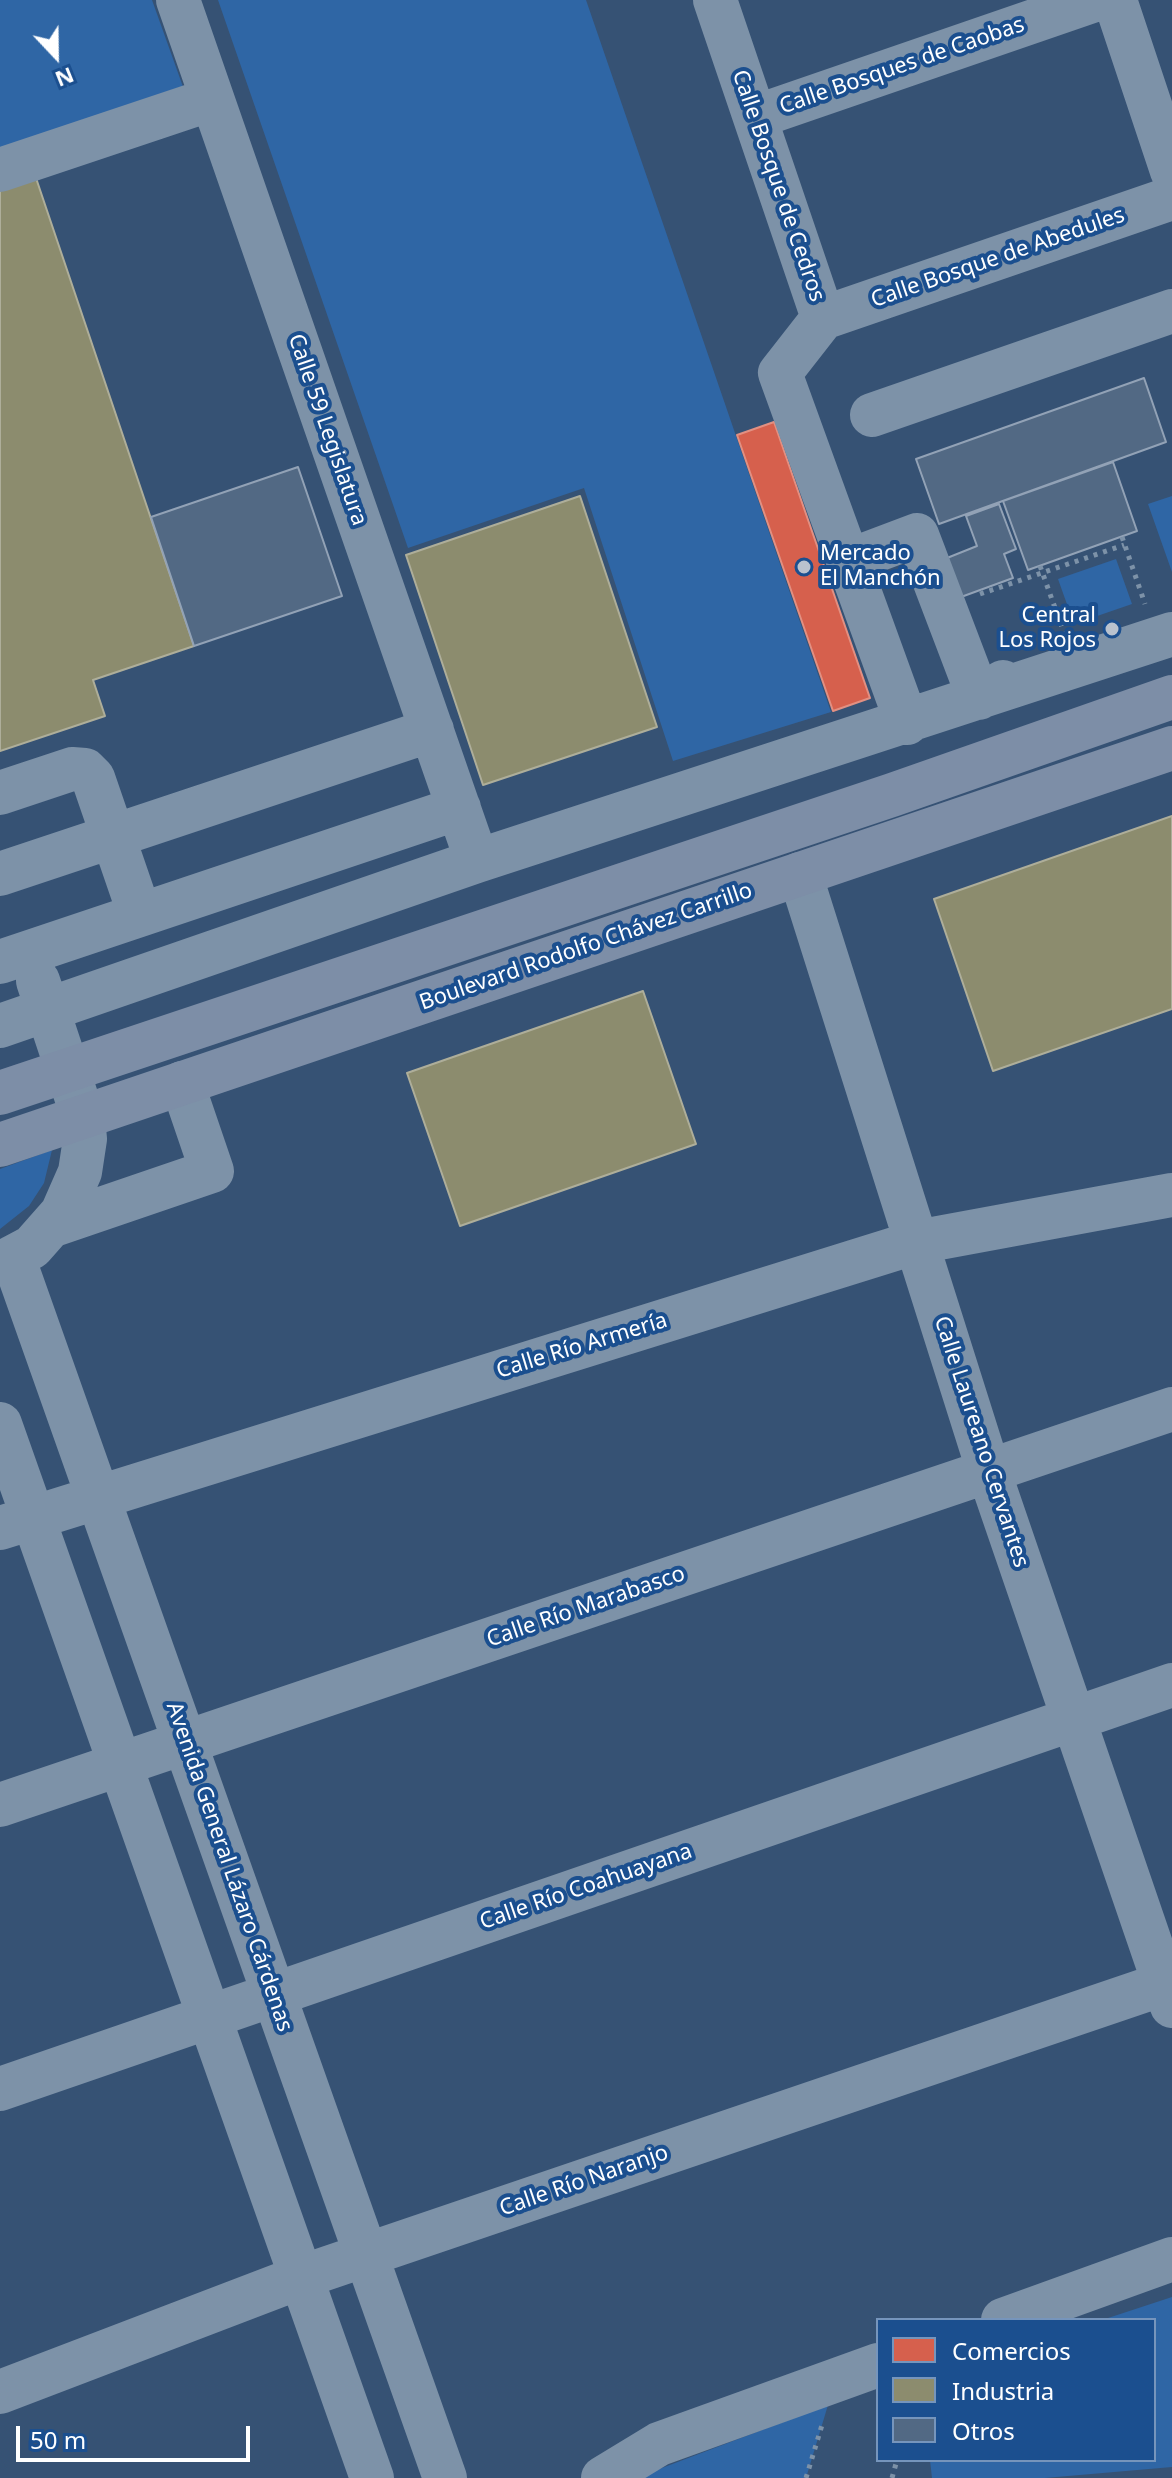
<!DOCTYPE html>
<meta charset="utf-8">
<style>
body{margin:0}
#map{position:relative;width:1172px;height:2478px;overflow:hidden;background:#365274;font-family:"Noto Sans",sans-serif}
canvas{display:block}
.legend{position:absolute;left:876px;top:2318px;width:280px;height:144px;box-sizing:border-box;background:#1b4f8f;border:2px solid #7695bc;margin:0;padding:10px 14px;list-style:none;font-size:24px;color:#fff}
.legend li{display:flex;align-items:center;gap:16px;height:40px}
.legend b{width:40px;border:2px solid #7695bc}
.north{position:absolute;left:16px;top:16px;width:80px;height:80px;-webkit-text-stroke:6px #1b4f8f;paint-order:stroke;rotate:158deg;font-size:22px;font-weight:700;line-height:32px;text-align:center;color:#fff}
.north::after{content:'';display:block;margin:auto;width:28px;height:36px;background:#fff;clip-path:polygon(50% 0,100% 100%,50% 72%,0 100%)}
.scale{position:absolute;left:16px;top:2426px;width:234px;height:36px;box-sizing:border-box;border:4px solid #fff;border-top:0;padding-left:10px;font-size:24px;line-height:28px;white-space:nowrap;color:#fff;-webkit-text-stroke:6px #1b4f8f;paint-order:stroke}
</style>
<div id="map">
<canvas width="1172" height="2478"></canvas>
<ul class="legend">
<li><b style="height:22px;background:#d6604d"></b>Comercios</li>
<li><b style="height:22px;background:#8c8c6e"></b>Industria</li>
<li><b style="height:22px;background:#526984"></b>Otros</li>
</ul>
<div class="north">N</div>
<div class="scale">50 m</div>
</div>
<script>
const ctx = document.querySelector('canvas').getContext('2d');
ctx.lineJoin = 'round';
function fillPath(path, color) { ctx.fillStyle = color; ctx.fill(path, 'evenodd'); }
const toPath = rows => new Path2D(rows.map(r => 'M' + r).join(''));
function trace(path, color, width, dash) { ctx.strokeStyle = color; ctx.lineWidth = width; ctx.lineCap = dash ? 'butt' : 'round'; ctx.setLineDash(dash || []); ctx.stroke(path); }
function label(font, color, halo, rows, align = 'center') {
  ctx.font = font + ' "Noto Sans",sans-serif'; ctx.lineWidth = 8; ctx.setLineDash([]); ctx.textBaseline = 'middle'; ctx.strokeStyle = halo; ctx.fillStyle = color; for (const [text, x, y, turn = 0] of rows) {
    ctx.save(); ctx.translate(x, y); ctx.rotate((+turn || 0) * Math.PI / 180); ctx.textAlign = isNaN(turn) ? turn : align; if (halo) ctx.strokeText(text, 0, 0); ctx.fillText(text, 0, 0); ctx.restore();
  }
}
const green = toPath([
 [0,0,152,0,187,98,0,161],
 [218,0,586,0,831,712,673,761,584,488,408,548],
 [1172,496,1172,572,1148,504],
 [1116,559,1132,604,1074,624,1058,579],
 [52,1150,44,1183,29,1206,0,1229,0,1169],
 [1172,2297,1172,2467,1045,2478,932,2478,930,2460,1154,2460,1154,2320,1102,2320],
 [828,2405,806,2478,643,2478,654,2471]
]);
const shops = toPath([
 [774,422,870,698,833,711,737,435,774,422]
]);
const industry = toPath([
 [36,178,194,646,93,680,105,716,0,751,0,190,36,178],
 [580,496,657,727,483,785,406,555,580,496],
 [1172,816,1172,1009,993,1071,934,899,1172,816],
 [643,991,696,1144,460,1226,407,1073,643,991]
]);
const building = toPath([
 [1144,378,1166,442,939,524,916,459,1144,378],
 [1113,462,1137,531,1028,570,1003,501,1113,462],
 [298,467,342,596,194,646,151,517,298,467],
 [999,504,1016,549,1004,554,1013,578,961,597,947,558,977,546,966,516,999,504]
]);
const path = toPath([
 [1122,537,1145,604],
 [1040,566,1064,633],
 [980,594,1124,545],
 [806,2478,822,2425],
 [892,2478,897,2460]
]);
const minor = toPath([
 [178,0,477,861],
 [715,0,823,318,780,373,907,723],
 [1115,0,1172,171],
 [755,117,1095,0],
 [0,170,212,99],
 [823,318,1172,198],
 [872,415,1172,311],
 [848,561,917,535,979,698,1003,682],
 [0,793,72,769,85,770,93,778,140,915],
 [0,874,432,730],
 [800,874,989,1472,1172,2006],
 [0,962,459,808],
 [0,1026,477,861,1172,634],
 [51,1226,212,1171,182,1083],
 [13,1257,445,2478],
 [0,1264,32,1247,62,1213,80,1172,85,1139,83,1117,38,981],
 [0,1424,372,2478],
 [0,1528,917,1242,1172,1195],
 [0,1805,1172,1409],
 [0,2089,1172,1685],
 [1003,2320,1172,2259],
 [0,2392,301,2277,1172,1981],
 [603,2478,659,2444,878,2365]
]);
const major = toPath([
 [0,1093,892,795,1172,697],
 [0,1145,1172,748]
]);
const markers = [
 [804,567,8,"#b9c2ce"],
 [1112,629,8,"#b9c2ce"]
];
const streetNames = [
 ["Calle Bosques de Caobas",902,66,-19],
 ["Calle Bosque de Cedros",778,186,71],
 ["Calle Bosque de Abedules",998,258,-19],
 ["Calle 59 Legislatura",327,430,71],
 ["Boulevard Rodolfo Chávez Carrillo",586,947,-19],
 ["Calle Río Armería",582,1346,-17],
 ["Calle Laureano Cervantes",981,1442,72],
 ["Calle Río Marabasco",586,1607,-19],
 ["Avenida General Lázaro Cárdenas",229,1867,71],
 ["Calle Río Coahuayana",586,1887,-19],
 ["Calle Río Naranjo",584,2181,-19]
];
const poiNames = [
 ["Mercado",820,554],
 ["El Manchón",820,579],
 ["Central",1096,616,"right"],
 ["Los Rojos",1096,641,"right"]
];
fillPath(green, '#2f66a5');
fillPath(shops, '#d6604d');
trace(shops, '#e29082', 2);
fillPath(industry, '#8c8c6e');
trace(industry, '#aeae9a', 2);
fillPath(building, '#526984');
trace(building, '#92a2b6', 2);
trace(path, '#7d92a8', 5, [4, 6]);
trace(minor, '#7d92a8', 44);
trace(major, '#7d8ea7', 44);
for (const [x, y, r, color] of markers) { const dot = new Path2D(); dot.arc(x, y, r, 0, 2 * Math.PI); ctx.fillStyle = color; ctx.fill(dot); trace(dot, '#1b4f8f', 3); }
label('22px', '#fff', '#1b4f8f', streetNames);
label('22px', '#fff', '#1b4f8f', poiNames, 'left');
</script>
